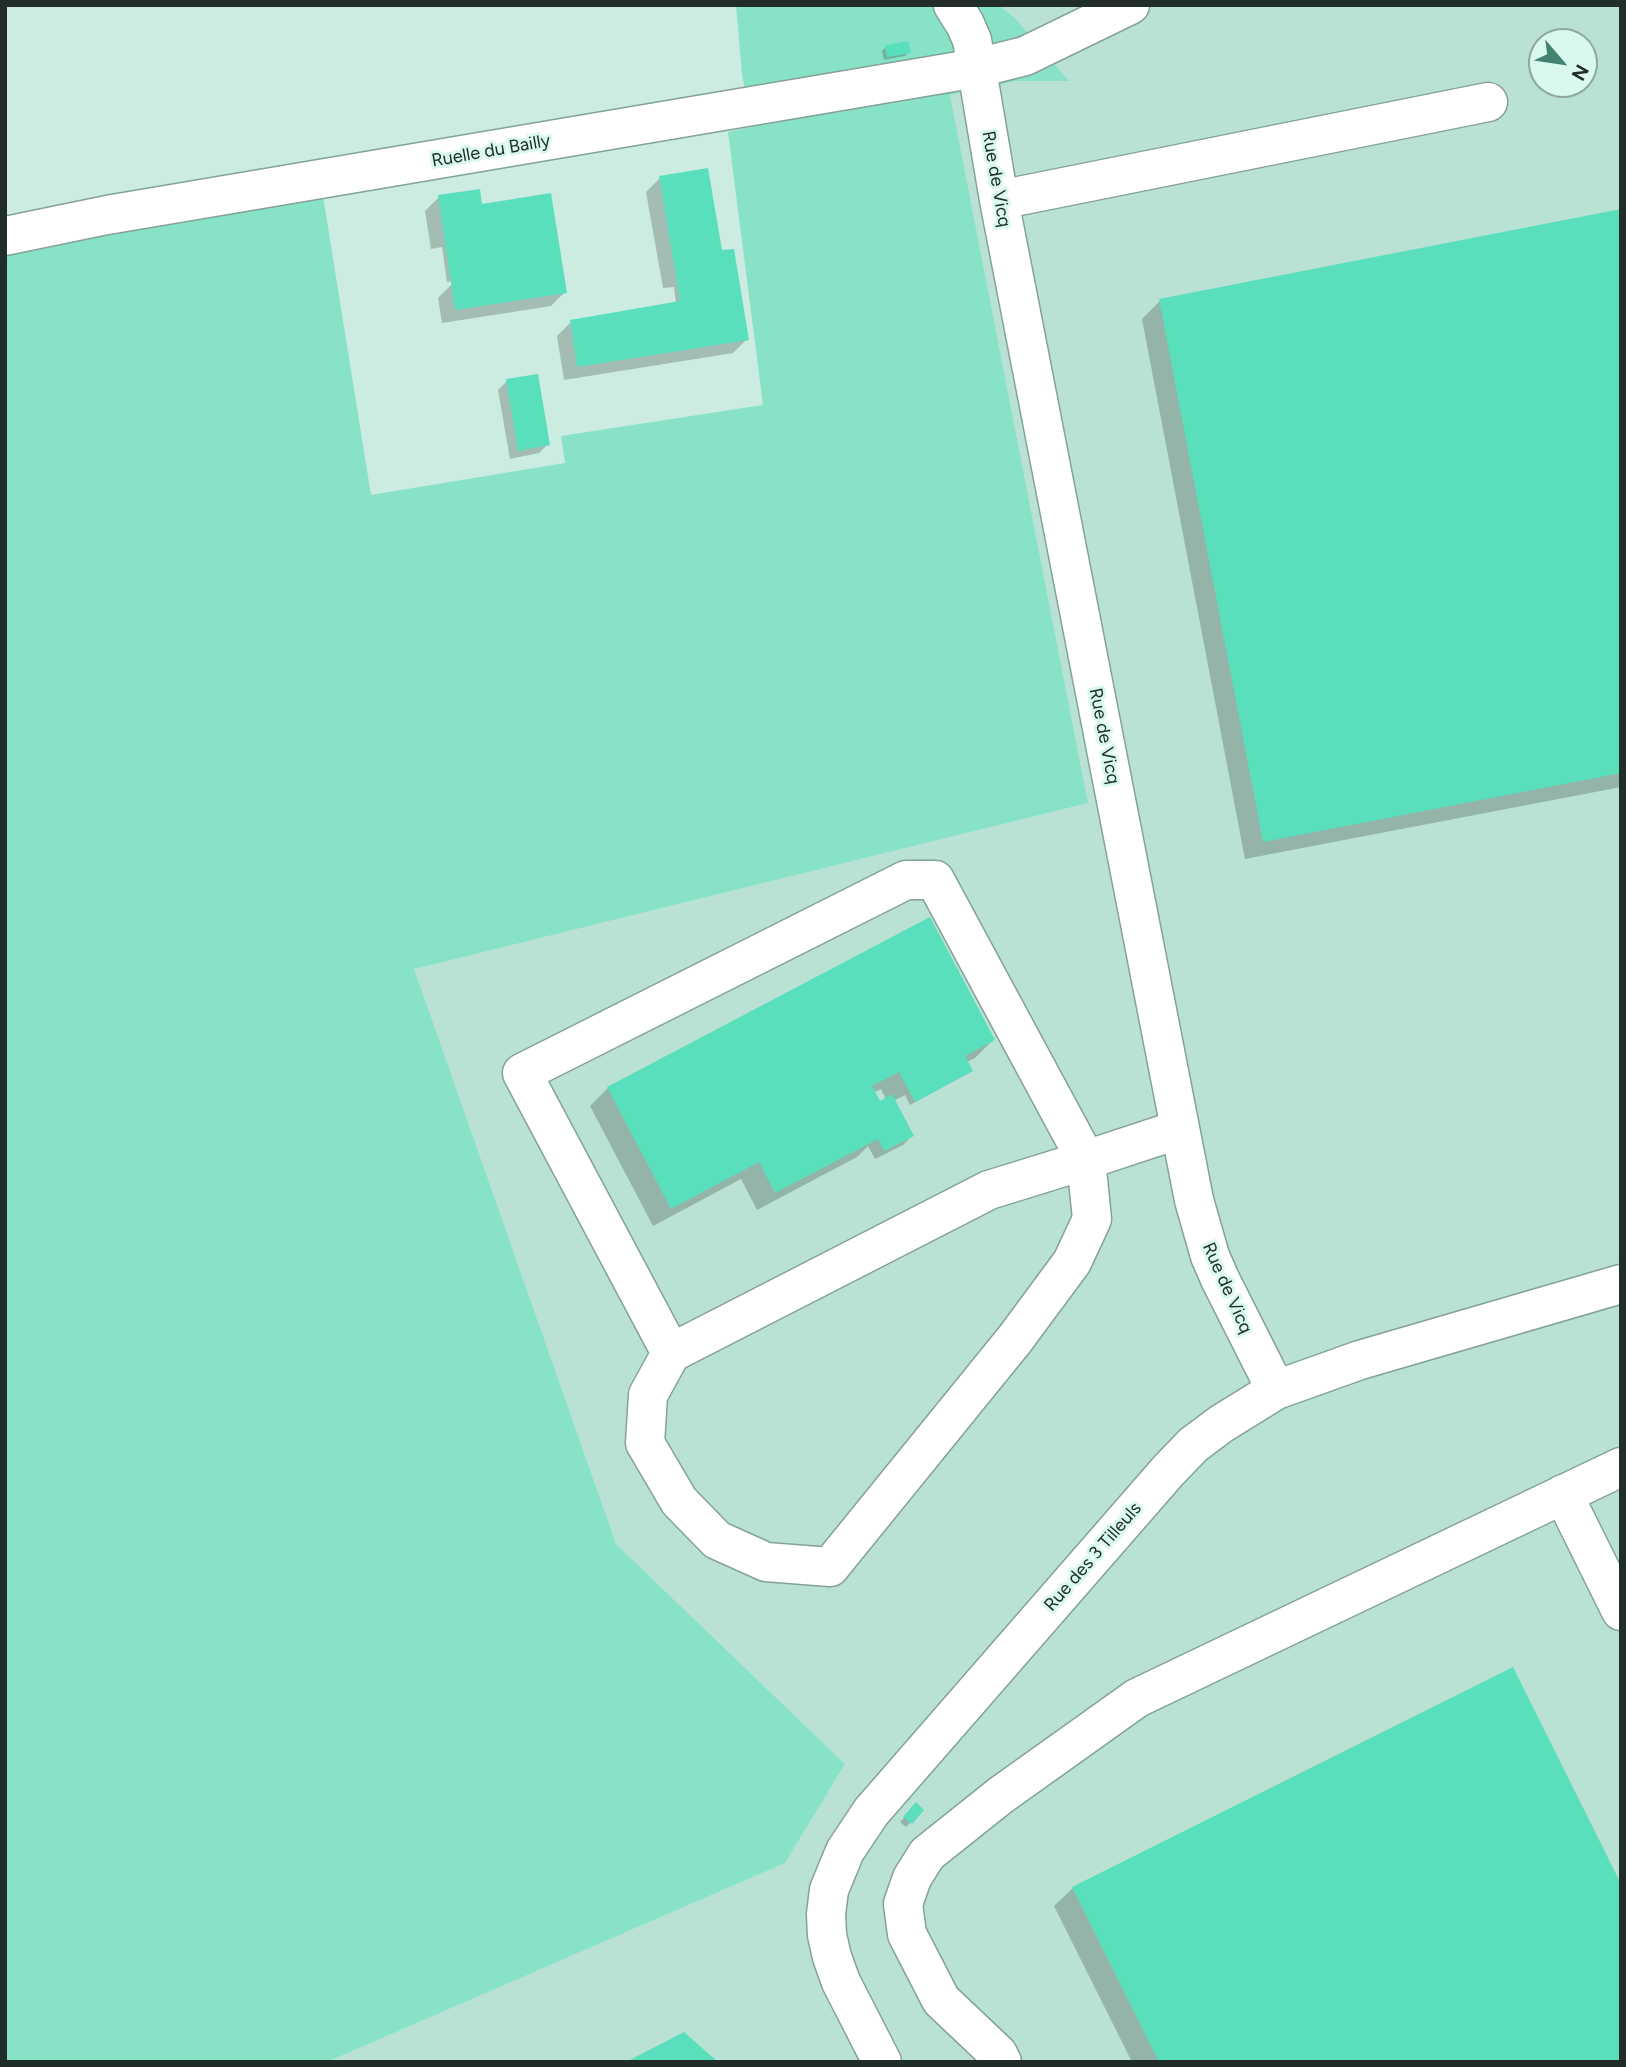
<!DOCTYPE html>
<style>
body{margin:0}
#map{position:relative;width:1626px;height:2067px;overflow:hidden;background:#ccebe1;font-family:Figtree,sans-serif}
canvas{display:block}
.frame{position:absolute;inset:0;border:7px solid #212d29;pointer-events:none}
.north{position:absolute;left:1528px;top:28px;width:70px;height:70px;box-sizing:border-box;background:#d9f8ee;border:2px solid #8fa79f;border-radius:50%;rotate:119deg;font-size:19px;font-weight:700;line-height:28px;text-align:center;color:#212d29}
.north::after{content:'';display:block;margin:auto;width:24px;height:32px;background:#428270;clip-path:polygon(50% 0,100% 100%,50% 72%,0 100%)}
</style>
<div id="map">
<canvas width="1626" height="2067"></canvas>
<div class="frame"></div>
<div class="north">N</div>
</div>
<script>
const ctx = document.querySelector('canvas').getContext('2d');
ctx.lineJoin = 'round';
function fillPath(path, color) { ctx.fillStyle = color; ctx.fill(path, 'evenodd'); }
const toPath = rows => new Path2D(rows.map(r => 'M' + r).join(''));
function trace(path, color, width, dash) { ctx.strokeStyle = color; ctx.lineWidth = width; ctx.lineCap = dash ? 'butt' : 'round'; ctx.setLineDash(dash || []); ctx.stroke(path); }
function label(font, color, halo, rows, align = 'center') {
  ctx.font = font + ' Figtree,sans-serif'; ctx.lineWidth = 6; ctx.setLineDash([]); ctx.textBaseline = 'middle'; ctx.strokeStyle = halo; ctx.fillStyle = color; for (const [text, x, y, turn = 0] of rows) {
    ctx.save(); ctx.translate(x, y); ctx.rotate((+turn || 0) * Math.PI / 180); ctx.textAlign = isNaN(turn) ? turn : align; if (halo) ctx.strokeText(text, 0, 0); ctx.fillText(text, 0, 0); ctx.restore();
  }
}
const built = toPath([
 [999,5,1621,5,1621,2062,327,2062,785,1863,845,1764,616,1544,413,969,1088,803,950,95,1016,81,1068,81,1016,19],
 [1542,42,1584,42,1584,84,1542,84]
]);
const green = toPath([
 [736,5,999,5,1016,19,1069,81,1016,81,950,95,1088,803,414,969,616,1544,845,1764,785,1863,327,2062,5,2062,5,249,323,196,371,495,565,463,561,436,763,405,728,132,752,127,742,74]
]);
const shadow = toPath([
 [886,47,909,52,905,56,884,60,882,51],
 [660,178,721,252,747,339,733,353,564,380,557,336,571,322,676,304,674,287,663,288,646,192],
 [439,197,481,206,565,292,551,306,442,323,438,298,452,284,478,277,447,282,442,247,431,249,425,211],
 [1621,211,1621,787,1245,859,1142,319,1160,301],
 [507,381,548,444,539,453,510,459,498,390],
 [993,1040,975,1058,967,1062,971,1070,967,1074,910,1105,905,1095,893,1101,912,1136,903,1145,875,1159,868,1146,857,1157,757,1210,741,1179,653,1226,590,1106,608,1088],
 [881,1089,886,1099,879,1103,873,1093],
 [1512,1670,1621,2062,1132,2062,1054,1906,1073,1888],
 [916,1805,922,1810,906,1827,900,1822]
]);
const building = toPath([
 [908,41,911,53,887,57,885,45],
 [708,168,722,250,734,249,749,340,577,367,570,320,680,301,659,176],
 [480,189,482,204,551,193,567,293,455,310,438,195],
 [1621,209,1621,773,1263,842,1159,299],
 [538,374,550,445,518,451,506,379],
 [930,917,995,1040,965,1056,973,1071,915,1102,899,1072,872,1086,880,1101,892,1094,914,1136,884,1151,878,1139,775,1193,759,1162,671,1209,607,1087],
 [1513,1667,1621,1884,1621,2062,1159,2062,1072,1887],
 [916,1802,924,1810,912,1824,903,1817],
 [684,2032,718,2062,626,2062]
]);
const minor = toPath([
 [953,5,965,24,972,40,999,200,1194,1200,1210,1256,1220,1279,1276,1390],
 [999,200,1488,102],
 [5,236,107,215,977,68,1025,56,1130,5],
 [671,1353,522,1073,906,880,935,880,1086,1160,1092,1219,1072,1262,1015,1339,830,1567,766,1562,717,1540,679,1501,645,1443,648,1395,671,1353,989,1190,1086,1160,1180,1129],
 [1563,1494,1621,1611],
 [882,2062,841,1982,832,1957,827,1935,826,1914,829,1890,845,1851,871,1812,1168,1471,1193,1445,1221,1424,1276,1390,1360,1360,1621,1284],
 [1002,2062,998,2054,941,2000,907,1934,903,1904,912,1878,927,1854,1001,1795,1137,1698,1621,1467]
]);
const streetNames = [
 ["Ruelle du Bailly",491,151,-10],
 ["Rue de Vicq",996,179,80],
 ["Rue de Vicq",1104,736,79],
 ["Rue de Vicq",1227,1288,66],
 ["Rue des 3 Tilleuls",1093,1557,-49]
];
fillPath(built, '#b9e1d4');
fillPath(green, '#88e2c8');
fillPath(shadow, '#0003');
fillPath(building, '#5adfbd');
trace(minor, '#84a298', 41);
trace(minor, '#fff', 38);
label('18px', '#212d29', '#d9f8ee', streetNames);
</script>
